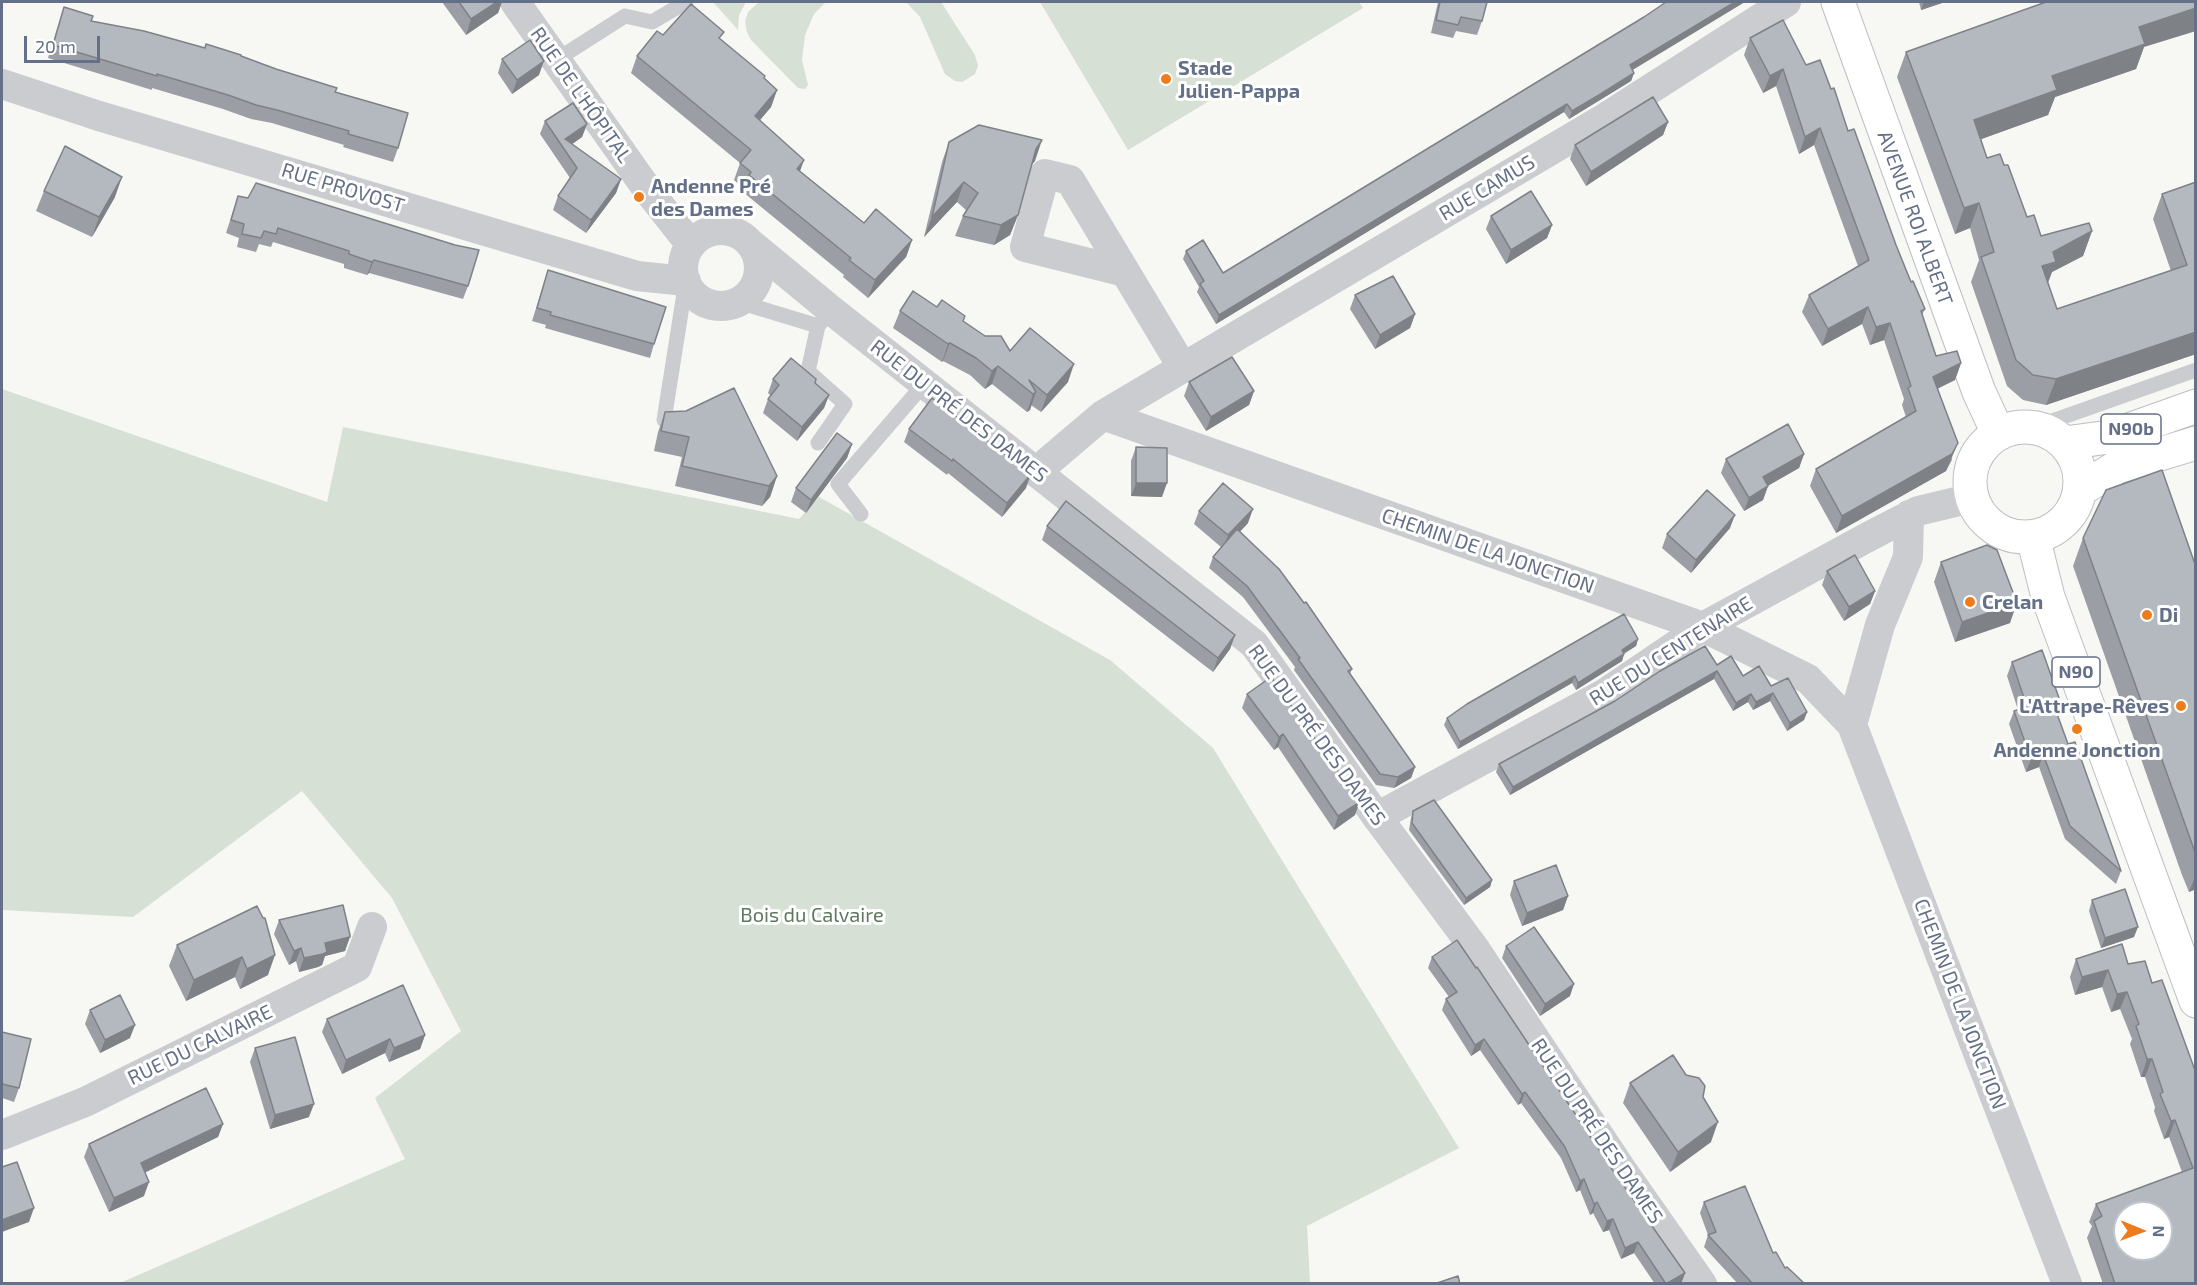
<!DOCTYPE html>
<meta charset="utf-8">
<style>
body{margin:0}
#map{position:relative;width:2197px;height:1285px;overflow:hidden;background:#f7f7f4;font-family:"Exo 2",sans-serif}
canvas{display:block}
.frame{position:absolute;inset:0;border:3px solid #647087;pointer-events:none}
.north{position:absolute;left:2113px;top:1201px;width:60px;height:60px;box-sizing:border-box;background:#fff;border:2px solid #c1c6cf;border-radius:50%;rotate:91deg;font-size:16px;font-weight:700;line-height:24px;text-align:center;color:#647087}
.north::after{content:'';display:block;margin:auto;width:21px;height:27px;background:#ef7c1c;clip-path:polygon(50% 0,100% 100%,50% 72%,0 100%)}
.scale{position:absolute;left:24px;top:36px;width:76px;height:27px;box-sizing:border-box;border:3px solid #647087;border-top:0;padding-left:8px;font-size:18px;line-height:21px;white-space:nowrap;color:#647087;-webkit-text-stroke:4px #fff;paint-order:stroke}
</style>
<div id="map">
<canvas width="2197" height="1285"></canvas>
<div class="frame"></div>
<div class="north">N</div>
<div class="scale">20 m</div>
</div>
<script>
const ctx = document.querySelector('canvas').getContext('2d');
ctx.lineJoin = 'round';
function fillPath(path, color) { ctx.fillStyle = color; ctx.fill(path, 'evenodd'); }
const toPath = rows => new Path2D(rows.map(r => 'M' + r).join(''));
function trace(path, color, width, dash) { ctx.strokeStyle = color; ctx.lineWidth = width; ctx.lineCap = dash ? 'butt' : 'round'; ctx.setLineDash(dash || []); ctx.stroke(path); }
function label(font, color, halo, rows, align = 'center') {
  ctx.font = font + ' "Exo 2",sans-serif'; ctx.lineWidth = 6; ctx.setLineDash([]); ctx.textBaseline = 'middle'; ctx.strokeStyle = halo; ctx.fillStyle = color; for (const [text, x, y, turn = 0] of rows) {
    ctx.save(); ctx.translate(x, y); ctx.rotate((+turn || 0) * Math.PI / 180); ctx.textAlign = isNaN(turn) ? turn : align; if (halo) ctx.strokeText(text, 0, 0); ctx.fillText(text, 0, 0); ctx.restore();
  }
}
const green = toPath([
 [713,2,746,2,739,15,738,30],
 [759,2,826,2,814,14,805,35,802,60,808,85,805,89,798,88,751,40,747,32,745,22,748,12],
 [906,2,941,2,975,55,978,66,975,74,962,82,955,81,945,74,920,17],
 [1040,2,1359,2,1363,8,1128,150],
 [2,389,327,502,343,427,799,519,819,497,1110,660,1213,748,1459,1148,1307,1226,1310,1283,120,1283,405,1159,375,1098,461,1031,392,898,302,791,133,917,2,910]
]);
const lane = toPath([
 [556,60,625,16,652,22,686,2],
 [739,302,818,326,823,320],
 [818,326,808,371,845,404,818,443],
 [664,420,686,281],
 [2035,427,2196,370],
 [861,514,838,484,924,384]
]);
const street = toPath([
 [515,2,650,193,691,245],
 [2,84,99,116,637,276,686,281],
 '683 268a38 38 0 1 1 76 0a38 38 0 1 1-76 0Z',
 [751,244,831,310,1254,644,1377,817,1475,949,1622,1170,1702,1284],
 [1125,272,1025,247,1045,174,1070,180,1183,368],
 [1103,415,1703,627,1808,679,1852,725,2067,1284],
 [1037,471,1103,415,1605,118,1786,2],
 [1852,725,1880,625,1908,557,1909,515],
 [1377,817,1604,694,1703,627,1868,537,1918,511,1972,498],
 [2,1135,85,1102,357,967,372,927]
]);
const secondary = toPath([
 [1838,2,1979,392,1998,433]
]);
const primary = toPath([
 '1970 482a55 55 0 1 1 110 0a55 55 0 1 1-110 0Z',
 [2065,443,2109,437,2196,406],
 [2080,490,2117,467,2196,443],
 [2033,537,2048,597,2196,1001]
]);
const wall = toPath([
 [442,2,502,2,498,13,466,35],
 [1438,2,1487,2,1482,21,1477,35,1456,31,1453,38,1431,33],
 [1919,2,1945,2,1921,10],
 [64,7,91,21,241,56,335,92,398,148,393,162,343,147,344,145,272,123,251,119,223,109,152,88,152,90,48,58],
 [1644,17,1632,70,1634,73,1631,81,1569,119,1564,112,1216,324,1197,292,1199,287,1183,259,1186,251,1223,273],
 [663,35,721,40,777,90,771,107,760,120,800,171,864,223,912,240,906,257,868,298,843,277,844,275,743,192,744,189,734,180,740,163,631,73,637,56],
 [1750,38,1806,65,1831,89,1896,245,1911,282,1925,309,1922,315,1936,356,1961,363,1955,380,1938,388,1952,460,1946,471,1836,533,1810,486,1816,469,1906,417,1902,405,1904,399,1884,340,1870,345,1862,324,1822,346,1802,312,1809,295,1858,266,1814,145,1799,154,1776,86,1763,93,1744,55],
 [2144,47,2136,69,2055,97,2048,115,1981,139,1987,158,2027,217,2041,236,2092,231,2083,256,2052,272,2048,283,2057,309,2171,271,2153,219,2162,194,2196,182,2196,354,2046,405,2023,400,2007,386,1971,282,1979,260,1970,228,1955,234,1897,77,1906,52],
 [502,59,539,75,512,94,498,73],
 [545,121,587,124,582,137,572,144,621,179,616,193,586,233,553,210,558,196,570,178,540,134],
 [1668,122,1663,135,1586,186,1570,159,1575,145],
 [949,142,1035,161,1031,165,1018,215,1010,235,994,245,955,236,963,216,966,210,957,202,924,237,942,162],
 [44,191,115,197,92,237,36,211],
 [238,196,468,286,463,299,369,273,367,275,344,268,344,264,273,242,271,247,259,244,256,252,237,247,239,238,226,233],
 [1491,216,1552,225,1547,238,1506,264,1486,229],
 [548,270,654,344,650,358,545,328,546,325,532,321],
 [1355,295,1415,314,1410,328,1375,349,1350,309],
 [937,307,963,321,985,336,1010,351,1068,382,1041,412,1031,405,1030,410,1027,412,992,384,985,389,970,375,943,361,942,362,893,328,900,311],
 [773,379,815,383,829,395,824,408,797,441,763,413,768,399,771,396,768,393],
 [1189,382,1254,391,1249,405,1206,431,1184,396],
 [665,412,777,476,770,497,762,506,675,486,682,457,654,451,658,432],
 [909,429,1026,488,1002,517,948,473,947,475,904,442],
 [852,444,847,458,806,513,791,502,796,488],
 [1136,447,1162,497,1131,496,1131,461],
 [1804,454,1799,468,1768,486,1763,500,1744,511,1721,473,1726,459],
 [1199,511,1248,523,1240,532,1352,669,1350,674,1415,767,1411,778,1394,788,1376,785,1294,670,1295,667,1243,597,1209,568,1213,557,1221,547,1194,524],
 [1047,526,1235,635,1230,649,1213,672,1042,540],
 [1730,528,1691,573,1662,548,1667,534],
 [2083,538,2196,567,2196,889,2189,892,2182,875,2073,566],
 [1941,562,2010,623,1955,642,1934,582],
 [1827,571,1875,591,1870,604,1844,621,1822,585],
 [1638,639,1636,646,1624,654,1622,661,1576,690,1572,683,1458,749,1444,725,1447,718],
 [2012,662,2059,698,2055,709,2068,744,2121,871,2116,884,2065,839,2039,767,2026,772,2009,724,2014,711,2018,710,2007,676],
 [1717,665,1771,686,1807,712,1804,720,1787,731,1770,701,1753,710,1748,702,1733,711,1714,679,1510,795,1496,772,1499,764,1615,701],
 [1271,677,1355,815,1334,830,1278,747,1274,750,1242,708,1247,694],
 [1413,811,1492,880,1490,887,1464,905,1409,830,1411,818],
 [1514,881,1568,896,1563,910,1522,926,1510,895],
 [2092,900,2134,937,2101,948,2089,911],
 [257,906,268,975,240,989,235,977,186,1001,169,966,177,945],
 [279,920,350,935,345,951,325,956,322,965,318,967,299,972,296,961,289,965,274,934],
 [1506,946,1570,996,1540,1016,1502,958],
 [1432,957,1612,1169,1685,1273,1681,1284,1655,1284,1634,1253,1621,1259,1609,1230,1603,1232,1593,1213,1590,1215,1580,1190,1576,1192,1561,1158,1521,1103,1518,1105,1480,1050,1471,1056,1442,1010,1446,999,1449,997,1428,968],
 [2076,959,2128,964,2152,983,2196,1073,2196,1284,2103,1284,2087,1238,2092,1226,2089,1222,2096,1204,2182,1172,2169,1137,2164,1139,2154,1111,2155,1107,2145,1077,2141,1077,2130,1044,2132,1039,2120,1009,2111,1012,2102,987,2075,995,2070,977],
 [90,1010,130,1038,100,1053,85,1024],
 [327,1019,425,1035,420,1049,389,1062,385,1053,342,1074,322,1032],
 [2,1032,19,1088,14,1102,2,1098],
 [255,1048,309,1117,270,1129,250,1062],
 [1686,1075,1703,1097,1711,1142,1670,1172,1623,1103,1630,1083],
 [223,1124,218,1137,145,1172,144,1196,109,1212,84,1157,89,1144],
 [1704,1202,1773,1253,1785,1268,1805,1284,1738,1284,1704,1247,1708,1235,1700,1213]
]);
const shadedWall = toPath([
 [497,2,502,2,498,13,466,35,471,19],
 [1735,2,1745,2,1626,74,1630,65],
 [1924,2,1945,2,1921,10],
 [2196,8,2196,31,2144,47,2136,69,2055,97,2048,115,1965,145,1974,120,2139,27],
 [544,61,539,75,512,94,517,80],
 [1783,69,1776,86,1763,93,1770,76],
 [1634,73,1631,81,1569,119,1572,111],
 [777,90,771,107,749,133,755,116],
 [1567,104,1564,112,1216,324,1219,315],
 [1668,122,1663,135,1586,186,1591,172],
 [587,124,582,137,564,150,565,139],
 [1820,128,1814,145,1799,154,1805,137],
 [1042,140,1035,161,1028,169,1036,149],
 [804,160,798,177,797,169],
 [122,177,115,197,92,237,99,217],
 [621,179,616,193,586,233,591,220],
 [964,182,957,202,924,237,932,217],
 [1979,203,1970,228,1955,234,1964,208],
 [1018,215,1010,235,994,245,1001,225],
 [1552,225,1547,238,1506,264,1511,250],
 [2092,231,2083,256,2052,272,2046,287,2042,266,2053,252],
 [912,240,906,257,868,298,875,280],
 [374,260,369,273,367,275,372,262],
 [1868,307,1862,324,1822,346,1828,329],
 [1415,314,1410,328,1375,349,1380,335],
 [1890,323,1884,340,1870,345,1876,327],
 [2196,332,2196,354,2046,405,2056,379],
 [950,343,943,361,942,362,948,344],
 [1961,363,1955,380,1927,394,1933,377],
 [1074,364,1068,382,1041,412,1047,395],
 [998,366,992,384,985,389,992,371],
 [1254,391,1249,405,1206,431,1211,417],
 [1036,392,1030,410,1027,412,1033,394],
 [829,395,824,408,797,441,802,427],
 [1958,443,1946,471,1836,533,1842,516],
 [852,444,847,458,806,513,811,500],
 [1804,454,1799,468,1758,491,1763,477],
 [1031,474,1026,488,1002,517,1007,503],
 [777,476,770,497,762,506,769,486],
 [1136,483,1167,483,1162,497,1131,496],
 [1768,486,1763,500,1744,511,1749,498],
 [1253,509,1248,523,1223,549,1228,535],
 [1735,515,1730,528,1691,573,1696,560],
 [1875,591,1870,604,1844,621,1849,607],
 [2017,603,2010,623,1955,642,1962,622],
 [1235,635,1230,649,1213,672,1218,658],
 [1638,639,1636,646,1619,656,1622,650],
 [1624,654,1622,661,1576,690,1578,683],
 [1717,671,1714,679,1510,795,1513,787],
 [1575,676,1572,683,1458,749,1460,742],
 [1773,693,1770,701,1753,710,1756,702],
 [1751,694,1748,702,1733,711,1736,703],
 [2059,698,2054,711,2052,700],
 [1807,712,1804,720,1787,731,1790,723],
 [1283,734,1278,747,1274,750,1279,737],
 [2043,754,2039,767,2026,772,2031,759],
 [1415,767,1411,778,1394,788,1398,777],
 [1360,802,1355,815,1334,830,1338,816],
 [2196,874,2196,889,2189,892],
 [1492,880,1490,887,1464,905,1466,898],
 [1568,896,1563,910,1522,926,1527,913],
 [2138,927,2134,937,2101,948,2105,938],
 [350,937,345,951,325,956,322,965,318,967,299,972,304,958,325,943],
 [301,948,296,961,289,965,294,951],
 [275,955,268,975,240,989,247,969],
 [242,957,235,977,186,1001,194,980],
 [2108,970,2102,987,2075,995,2082,977],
 [1574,984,1570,996,1540,1016,1545,1004],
 [2127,992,2120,1009,2111,1012,2117,994],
 [135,1025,130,1038,100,1053,105,1040],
 [425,1035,420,1049,389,1062,394,1048],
 [390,1039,385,1053,342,1074,346,1060],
 [1484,1039,1480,1050,1471,1056,1475,1045],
 [2147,1059,2152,1059,2145,1077,2141,1077],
 [1525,1092,1521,1103,1518,1105,1522,1094],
 [314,1104,309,1117,270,1129,275,1115],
 [2175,1120,2169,1137,2164,1139,2171,1121],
 [1718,1122,1711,1142,1670,1172,1678,1152],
 [223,1124,218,1137,136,1177,141,1163],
 [1584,1179,1580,1190,1576,1192,1580,1181],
 [149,1182,144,1196,109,1212,114,1198],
 [1597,1202,1593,1213,1590,1215,1594,1204],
 [34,1208,29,1222,2,1232,2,1220],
 [1613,1219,1609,1230,1603,1232,1607,1221],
 [1638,1242,1634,1253,1621,1259,1625,1248],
 [1685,1273,1681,1284,1667,1284]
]);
const building = toPath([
 [459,2,497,2,471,19,459,2],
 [1440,2,1487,2,1482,21,1461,17,1458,25,1436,20,1440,2],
 [1666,2,1735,2,1630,65,1634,73,1599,95,1572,111,1567,104,1219,315,1200,284,1204,281,1186,251,1203,240,1223,273,1644,17,1666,2],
 [2046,2,2196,2,2196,8,2139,27,2145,44,2052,76,2057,90,1974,120,1987,158,2000,154,2004,165,2008,165,2027,217,2034,215,2041,236,2089,223,2092,231,2053,252,2056,262,2042,266,2057,309,2187,265,2162,194,2196,182,2196,332,2056,379,2033,375,2016,360,1981,257,1994,252,1979,203,1964,208,1906,52,2046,2],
 [691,4,724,32,719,38,765,76,764,78,777,90,755,116,804,160,797,169,864,223,876,209,912,240,875,280,849,260,851,258,749,175,751,172,740,163,751,150,637,56,657,31,663,35,691,4],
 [64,7,93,16,91,21,144,31,205,48,206,44,241,55,241,56,276,69,337,88,335,92,408,113,398,148,348,134,349,131,277,110,256,105,228,95,157,74,157,76,53,45,64,7],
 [1783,20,1806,65,1820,60,1831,89,1834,88,1848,131,1854,129,1896,245,1911,282,1913,281,1925,309,1921,311,1936,356,1957,351,1961,363,1933,377,1958,443,1952,454,1842,516,1816,469,1916,411,1908,388,1911,386,1890,323,1876,327,1868,307,1828,329,1809,295,1869,260,1820,128,1805,137,1783,69,1770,76,1750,38,1783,20],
 [530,40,544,61,517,80,502,59,530,40],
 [1653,97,1668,122,1591,172,1575,145,1653,97],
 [573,103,587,124,565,139,621,179,591,220,558,196,577,168,545,121,573,103],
 [979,125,1042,140,1036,149,1018,215,1001,225,963,216,978,193,964,182,932,217,949,142,979,125],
 [65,146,122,177,99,217,44,191,65,146],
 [256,183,455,245,479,250,468,286,374,260,372,262,349,254,349,251,278,228,276,234,264,231,261,238,242,234,244,224,231,220,238,196,248,198,256,183],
 [1531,191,1552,225,1511,250,1491,216,1531,191],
 [548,270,666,307,654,344,550,315,551,312,537,308,548,270],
 [1393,276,1415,314,1380,335,1355,295,1393,276],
 [913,291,937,307,942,300,965,316,963,321,985,336,1001,336,1010,351,1030,328,1074,364,1047,395,1029,380,1036,392,1033,394,998,366,992,371,976,358,950,343,948,344,900,311,913,291],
 [1232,357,1254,391,1211,417,1189,382,1232,357],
 [791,358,816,379,815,383,829,395,802,427,768,399,779,385,773,379,791,358],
 [734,388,777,476,769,486,682,466,689,437,661,431,665,412,686,411,734,388],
 [932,398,1031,474,1007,503,953,459,952,461,909,429,932,398],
 [1788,424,1804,454,1763,477,1768,486,1749,498,1726,459,1788,424],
 [837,433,852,444,811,500,796,488,837,433],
 [1136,447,1167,448,1167,483,1136,483,1136,447],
 [2162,470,2196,567,2196,855,2083,538,2106,490,2162,470],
 [1223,483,1253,509,1228,535,1199,511,1223,483],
 [1707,490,1735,515,1696,560,1667,534,1707,490],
 [1066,501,1235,635,1218,658,1047,526,1066,501],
 [1237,529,1279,569,1304,603,1306,602,1352,669,1348,671,1415,767,1398,777,1380,774,1298,659,1300,658,1247,586,1213,557,1237,529],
 [1987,545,1997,550,2017,603,1962,622,1941,562,1987,545],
 [1855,555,1875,591,1849,607,1827,571,1855,555],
 [1624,614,1638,639,1622,650,1624,654,1578,683,1575,676,1460,742,1447,718,1467,704,1624,614],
 [1705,646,1717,665,1731,656,1743,676,1759,666,1771,686,1788,678,1807,712,1790,723,1773,693,1756,702,1751,694,1736,703,1717,671,1513,787,1499,764,1615,701,1660,671,1705,646],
 [2042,650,2059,698,2052,700,2068,744,2075,742,2121,871,2070,826,2043,754,2031,759,2014,711,2027,707,2012,662,2042,650],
 [1271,677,1360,802,1338,816,1283,734,1279,737,1247,694,1271,677],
 [1434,800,1492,880,1466,898,1412,823,1413,811,1434,800],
 [1556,865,1568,896,1527,913,1514,881,1556,865],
 [2125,889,2138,927,2105,938,2092,900,2125,889],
 [343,905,350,935,350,937,325,943,327,952,323,954,304,958,301,948,294,951,279,920,343,905],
 [257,906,263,918,265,918,275,955,247,969,242,957,194,980,177,945,257,906],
 [1534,927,1574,984,1545,1004,1506,946,1534,927],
 [1457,940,1476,968,1477,967,1612,1169,1685,1273,1666,1284,1638,1242,1625,1248,1613,1219,1607,1221,1597,1202,1594,1204,1584,1179,1580,1181,1565,1147,1525,1092,1522,1094,1484,1039,1475,1045,1446,999,1457,992,1432,957,1457,940],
 [2122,944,2128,964,2145,961,2152,983,2162,980,2196,1073,2196,1284,2115,1284,2094,1221,2102,1216,2096,1204,2193,1168,2175,1120,2171,1121,2160,1094,2163,1092,2152,1059,2147,1059,2136,1026,2139,1024,2127,992,2117,994,2108,970,2082,977,2076,959,2122,944],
 [2125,1213,2161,1213,2161,1249,2125,1249,2125,1213],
 [403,985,425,1035,394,1048,390,1039,346,1060,327,1019,403,985],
 [120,995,135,1025,105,1040,90,1010,120,995],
 [2,1032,31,1039,19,1088,2,1084,2,1032],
 [295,1037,314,1104,275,1115,255,1048,295,1037],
 [1673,1055,1686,1075,1699,1078,1705,1086,1703,1097,1718,1122,1678,1152,1630,1083,1673,1055],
 [206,1088,223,1124,141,1163,149,1182,114,1198,89,1144,206,1088],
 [17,1162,34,1208,2,1220,2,1167,17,1162],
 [1745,1186,1773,1253,1776,1252,1785,1268,1787,1267,1805,1284,1751,1284,1752,1283,1708,1235,1716,1232,1704,1202,1745,1186],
 [1458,1276,1460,1284,1434,1284,1458,1276]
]);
const markers = [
 [1166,79,6,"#ef7c1c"],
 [639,197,6,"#ef7c1c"],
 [1970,602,6,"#ef7c1c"],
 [2147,615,6,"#ef7c1c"],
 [2181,706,6,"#ef7c1c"],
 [2077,729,6,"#ef7c1c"]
];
const shields = [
 [2131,429,60],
 [2076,672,48]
];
const shieldNames = [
 ["N90b",2131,429],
 ["N90",2076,672]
];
const poiNames = [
 ["Stade",1178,68],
 ["Julien-Pappa",1178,91],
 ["Andenne Pré",651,186],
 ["des Dames",651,209],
 ["Crelan",1982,602],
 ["Di",2159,615],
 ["L'Attrape-Rêves",2169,706,"right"],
 ["Andenne Jonction",2077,750,"center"]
];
const streetNames = [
 ["RUE DE L'HÔPITAL",581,95,55],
 ["RUE PROVOST",343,188,17],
 ["RUE CAMUS",1487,188,-31],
 ["AVENUE ROI ALBERT",1915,218,70],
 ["RUE DU PRÉ DES DAMES",959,411,38],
 ["CHEMIN DE LA JONCTION",1488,551,19],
 ["RUE DU CENTENAIRE",1671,651,-32],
 ["RUE DU PRÉ DES DAMES",1317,735,54],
 ["CHEMIN DE LA JONCTION",1960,1004,69],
 ["RUE DU CALVAIRE",200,1045,-26],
 ["RUE DU PRÉ DES DAMES",1597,1131,56]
];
const parkNames = [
 ["Bois du Calvaire",812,915]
];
fillPath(green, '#d6e0d5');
trace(secondary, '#bbbec4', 35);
trace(primary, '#bcbec3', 35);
trace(lane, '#caccd0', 15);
trace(street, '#caccd0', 30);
trace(secondary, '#fff', 33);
trace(primary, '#fff', 33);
fillPath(wall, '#9b9fa5');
fillPath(shadedWall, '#7e8286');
fillPath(building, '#b4b9c0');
trace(building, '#7e8286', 1.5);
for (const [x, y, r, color] of markers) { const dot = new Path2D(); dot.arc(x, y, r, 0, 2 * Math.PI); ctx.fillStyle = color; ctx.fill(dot); trace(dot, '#fff', 2); }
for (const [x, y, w] of shields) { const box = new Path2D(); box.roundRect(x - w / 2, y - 15, w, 30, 4.5); ctx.fillStyle = '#fff'; ctx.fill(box); trace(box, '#647087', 1.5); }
label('bold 18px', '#647087', null, shieldNames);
label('bold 20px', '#647087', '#fff', poiNames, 'left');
label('20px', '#647087', '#fff', streetNames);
label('20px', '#5f7960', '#fff', parkNames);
</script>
